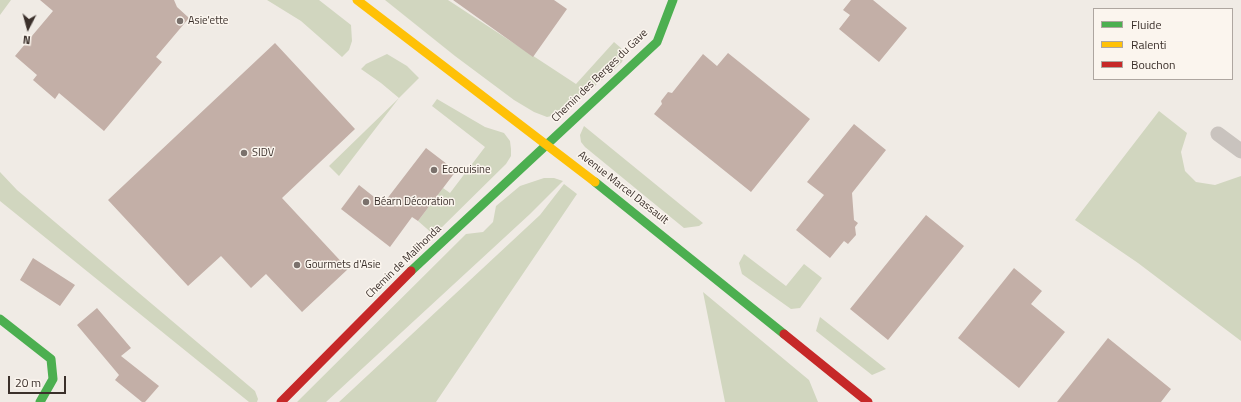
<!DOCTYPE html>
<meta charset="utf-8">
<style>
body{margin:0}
#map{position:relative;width:1241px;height:402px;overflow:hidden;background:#f0ebe5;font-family:"Titillium Web",sans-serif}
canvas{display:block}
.legend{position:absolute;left:1093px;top:8px;width:140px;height:72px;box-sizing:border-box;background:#fbf5ee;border:1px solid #aea6a0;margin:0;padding:5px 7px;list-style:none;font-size:12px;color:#3b302b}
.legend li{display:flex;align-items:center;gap:8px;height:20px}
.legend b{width:20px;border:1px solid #aea6a0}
.north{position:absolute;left:8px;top:8px;width:40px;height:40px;-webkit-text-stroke:3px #fbf5ee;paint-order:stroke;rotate:186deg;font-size:11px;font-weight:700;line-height:16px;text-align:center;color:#3b302b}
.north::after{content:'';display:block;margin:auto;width:14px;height:18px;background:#3b302b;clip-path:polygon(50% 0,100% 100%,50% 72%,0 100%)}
.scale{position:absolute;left:8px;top:376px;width:58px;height:18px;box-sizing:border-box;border:2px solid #3b302b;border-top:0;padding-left:5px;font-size:12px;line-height:14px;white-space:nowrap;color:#3b302b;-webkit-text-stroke:3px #fbf5ee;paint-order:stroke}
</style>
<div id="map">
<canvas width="1241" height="402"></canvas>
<ul class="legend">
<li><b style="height:5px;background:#4caf50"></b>Fluide</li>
<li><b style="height:5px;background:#ffc107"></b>Ralenti</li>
<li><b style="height:5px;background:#c62828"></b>Bouchon</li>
</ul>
<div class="north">N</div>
<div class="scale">20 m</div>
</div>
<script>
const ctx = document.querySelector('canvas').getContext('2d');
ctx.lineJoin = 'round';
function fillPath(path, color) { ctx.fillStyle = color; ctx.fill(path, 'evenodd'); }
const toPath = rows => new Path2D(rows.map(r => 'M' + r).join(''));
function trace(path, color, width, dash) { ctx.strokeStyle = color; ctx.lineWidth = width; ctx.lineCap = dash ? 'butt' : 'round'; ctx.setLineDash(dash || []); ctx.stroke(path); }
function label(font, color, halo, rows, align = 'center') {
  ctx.font = font + ' "Titillium Web",sans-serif'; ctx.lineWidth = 3; ctx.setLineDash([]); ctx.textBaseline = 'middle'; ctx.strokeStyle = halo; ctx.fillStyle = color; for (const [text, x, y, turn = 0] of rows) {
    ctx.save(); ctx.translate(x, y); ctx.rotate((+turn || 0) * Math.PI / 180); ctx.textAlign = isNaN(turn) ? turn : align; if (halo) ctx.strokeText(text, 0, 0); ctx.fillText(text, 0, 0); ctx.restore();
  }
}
const green = toPath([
 [0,0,11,0,0,15],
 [267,0,319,0,351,25,352,41,349,50,342,57,301,21],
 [385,0,448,0,576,84,614,42,621,48,624,55,622,62,570,108,560,114,547,117,534,112,514,100,455,56],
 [387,54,407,66,419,78,399,98,339,176,329,166,399,98,381,83,361,69,366,64],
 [437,99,485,127,504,133,510,141,511,149,511,156,506,164,434,235,418,221,443,188,450,193,485,147,432,106],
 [1159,111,1187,133,1181,152,1185,171,1196,182,1215,185,1241,176,1241,341,1138,263,1075,220],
 [584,126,703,223,699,226,684,228,585,147,581,142,580,135],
 [0,172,17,190,255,391,258,399,257,402,249,402,0,201],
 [544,178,554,178,563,181,530,214,326,402,297,402,466,234,483,232,493,222,496,206,520,186],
 [564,184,577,194,436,402,339,402,540,215],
 [744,254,786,286,804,264,822,278,800,308,791,309,742,274,739,263],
 [703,292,809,380,818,402,725,402],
 [820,317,886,369,872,375,816,331]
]);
const building = toPath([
 [40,0,174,0,177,7,189,18,156,57,162,62,104,131,59,93,55,99,33,80,37,75,15,56,53,11],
 [453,0,554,0,567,9,533,57],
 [851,0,873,0,907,28,879,62,839,29,850,15,843,10],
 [275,43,355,129,282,198,348,269,302,312,266,274,251,288,221,256,188,286,108,200],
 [728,53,810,119,751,192,654,114,662,104,661,101,668,92,672,93,703,54,717,66],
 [854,124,886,150,852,193,854,220,858,223,855,227,856,235,848,244,844,241,830,258,796,230,824,195,807,182],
 [426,148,456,171,418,221,412,217,390,247,341,209,359,185,383,204],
 [926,215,964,246,888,340,850,309],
 [33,258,75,285,60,306,20,280],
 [1014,268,1042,291,1031,304,1065,332,1019,388,958,338],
 [97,308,131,348,121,356,159,386,145,402,142,402,115,380,119,375,77,325],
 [1108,338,1171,389,1161,402,1057,402]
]);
const street = toPath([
 [1218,134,1241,151]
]);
const fast = toPath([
 [595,182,784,334],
 [411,271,657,42,673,0],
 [0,319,51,359,53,379,40,402]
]);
const slow = toPath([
 [357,0,595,182]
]);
const jam = toPath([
 [784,334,868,402],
 [281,402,411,271]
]);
const markers = [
 [180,21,4,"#7a716c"],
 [244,153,4,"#7a716c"],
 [434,170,4,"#7a716c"],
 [366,202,4,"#7a716c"],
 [297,265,4,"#7a716c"]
];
const poiNames = [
 ["Asie'ette",188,21],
 ["SIDV",252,153],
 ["Ecocuisine",442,170],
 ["Béarn Décoration",374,202],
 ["Gourmets d'Asie",305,265]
];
const streetNames = [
 ["Chemin des Berges du Gave",600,76,-44],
 ["Avenue Marcel Dassault",623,188,38],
 ["Chemin de Malihonda",404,262,-44]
];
fillPath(green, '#d1d6bf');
fillPath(building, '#c3afa7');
trace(street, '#c9c3be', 15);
trace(fast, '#4caf50', 9);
trace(slow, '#ffc107', 9);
trace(jam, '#c62828', 9);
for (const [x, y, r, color] of markers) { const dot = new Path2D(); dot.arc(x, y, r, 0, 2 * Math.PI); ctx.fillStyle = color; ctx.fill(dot); trace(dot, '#fbf5ee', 1.5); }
label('11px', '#3b302b', '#fbf5ee', poiNames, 'left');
label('11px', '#3b302b', '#fbf5ee', streetNames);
</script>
